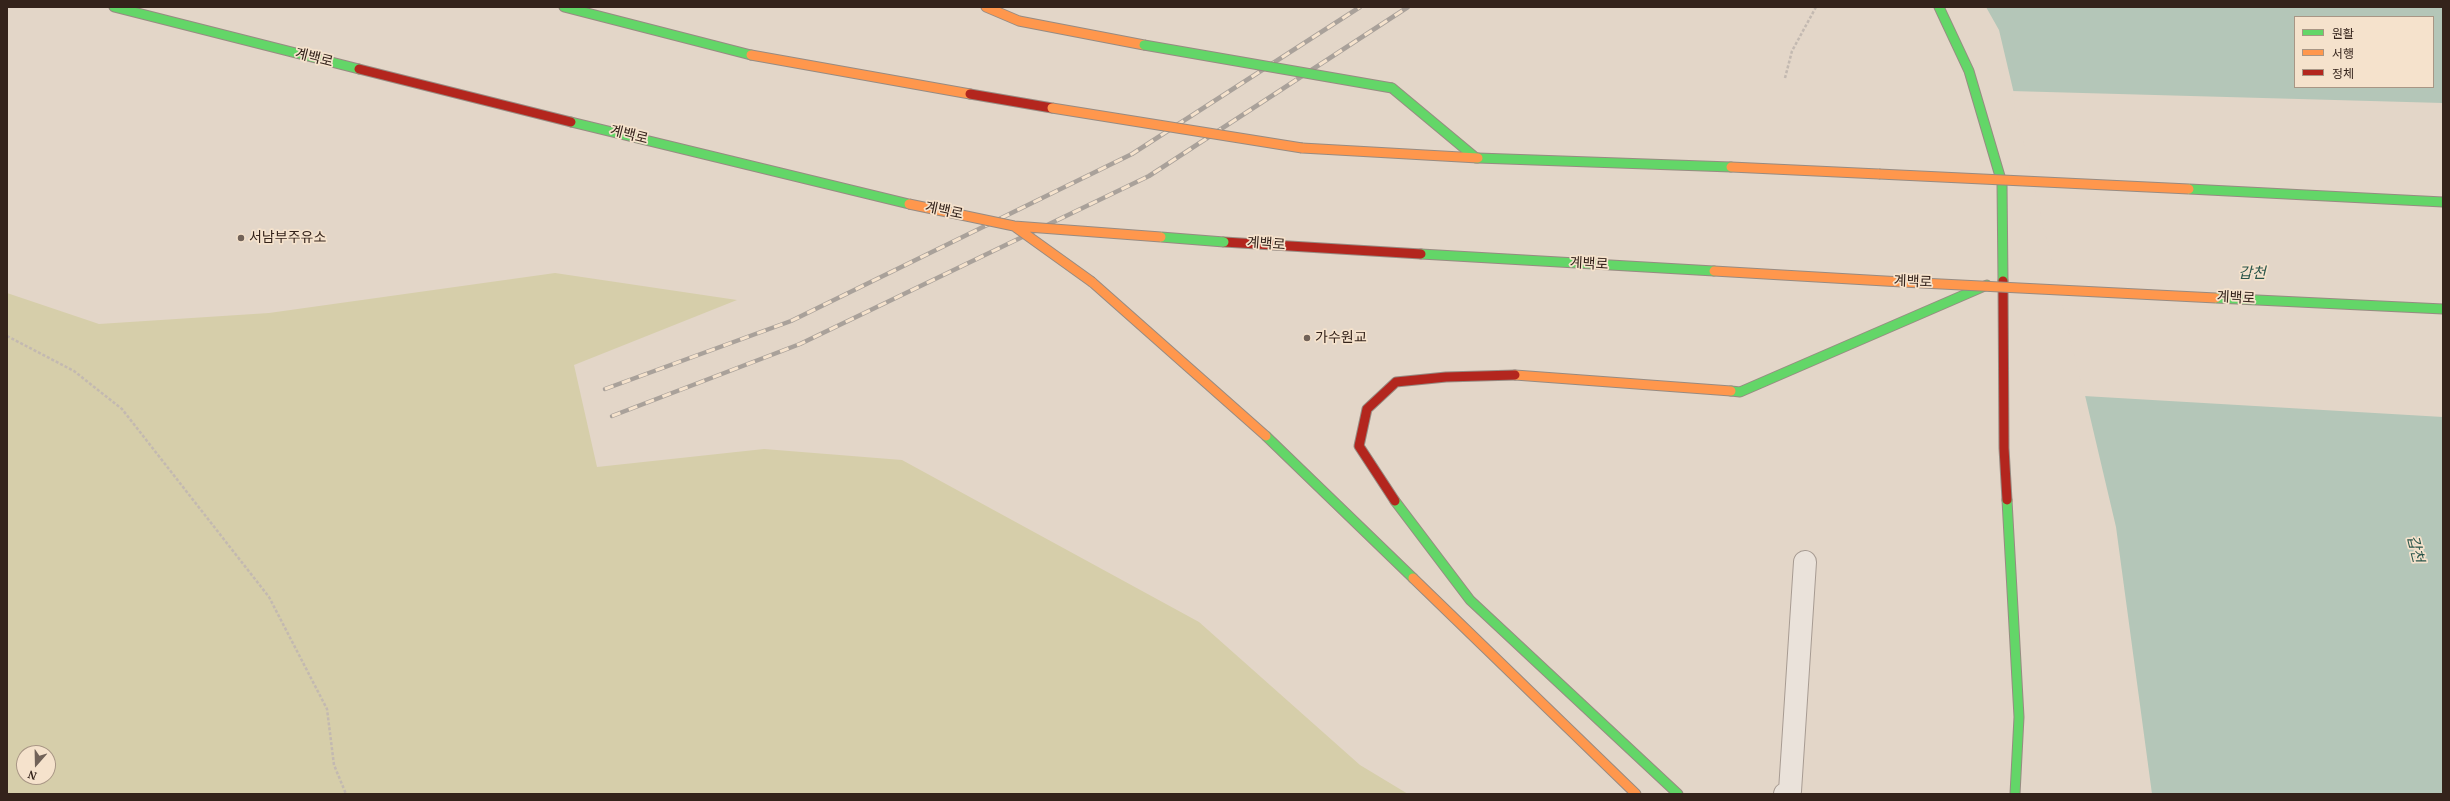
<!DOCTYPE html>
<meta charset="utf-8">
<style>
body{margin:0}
#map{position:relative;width:2450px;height:801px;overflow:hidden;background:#e3d6c8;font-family:"PT Serif","Noto Sans KR",serif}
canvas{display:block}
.frame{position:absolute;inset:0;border:8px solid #34231b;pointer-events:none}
.legend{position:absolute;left:2294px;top:16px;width:140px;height:72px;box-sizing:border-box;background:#f5e2cc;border:1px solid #a89685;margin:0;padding:5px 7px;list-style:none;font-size:12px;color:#34231b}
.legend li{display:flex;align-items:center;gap:8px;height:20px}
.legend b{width:20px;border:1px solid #a89685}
.north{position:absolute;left:16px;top:745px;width:40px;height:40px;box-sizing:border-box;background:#f5e2cc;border:1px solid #a89685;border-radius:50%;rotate:200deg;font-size:11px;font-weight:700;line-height:16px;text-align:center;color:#34231b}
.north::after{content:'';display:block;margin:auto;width:14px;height:18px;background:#716258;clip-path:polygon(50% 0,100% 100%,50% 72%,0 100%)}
</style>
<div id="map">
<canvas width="2450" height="801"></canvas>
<div class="frame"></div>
<ul class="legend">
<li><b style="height:5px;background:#63d668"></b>원활</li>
<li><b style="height:5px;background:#ff974d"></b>서행</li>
<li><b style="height:5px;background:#b3261e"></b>정체</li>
</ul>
<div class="north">N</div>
</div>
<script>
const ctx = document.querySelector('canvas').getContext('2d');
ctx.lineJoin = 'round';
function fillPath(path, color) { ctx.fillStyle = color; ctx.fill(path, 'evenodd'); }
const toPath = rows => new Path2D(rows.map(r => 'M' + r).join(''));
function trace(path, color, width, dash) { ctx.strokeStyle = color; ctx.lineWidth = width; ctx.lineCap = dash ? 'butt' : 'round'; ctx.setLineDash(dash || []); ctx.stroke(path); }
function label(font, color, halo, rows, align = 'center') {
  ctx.font = font + ' "PT Serif","Noto Sans KR",serif'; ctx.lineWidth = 3.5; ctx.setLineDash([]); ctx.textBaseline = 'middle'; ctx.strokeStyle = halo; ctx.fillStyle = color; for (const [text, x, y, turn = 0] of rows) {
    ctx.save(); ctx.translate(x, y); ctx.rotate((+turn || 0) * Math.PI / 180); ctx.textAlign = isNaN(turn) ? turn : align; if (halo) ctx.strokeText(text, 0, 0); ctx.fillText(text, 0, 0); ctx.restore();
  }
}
const green = toPath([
 [555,273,737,300,574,365,597,467,764,449,902,460,1199,622,1360,765,1408,794,7,794,7,293,99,324,269,313],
 [24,753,48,753,48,777,24,777]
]);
const water = toPath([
 [1986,7,2443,7,2443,794,2152,794,2116,527,1999,30],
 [2295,17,2433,17,2433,87,2295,87]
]);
const pier = toPath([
 [2011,91,2443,103,2443,417,2084,396]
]);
const path = toPath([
 [1785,78,1792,51,1816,7],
 [7,336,74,371,122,409,269,597,327,709,334,765,346,794]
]);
const lane = toPath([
 [1785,794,1790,791,1805,562]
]);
const fast = toPath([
 [114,7,359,69],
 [564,7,751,55],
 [1939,7,1969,71,2002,183,2003,281],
 [1392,88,1476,158],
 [571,122,909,204],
 [1478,158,1731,167],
 [1421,254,1714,271],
 [1731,391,1740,392,1987,285],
 [1266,436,1413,578],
 [2007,500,2019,717,2015,794],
 [1395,501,1470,600,1678,794]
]);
const slow = toPath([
 [986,7,1019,21,1144,45],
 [751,55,970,94],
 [1302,148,1478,158],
 [1731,167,1879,174],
 [1714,271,1902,282],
 [1092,282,1266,436],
 [1515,375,1731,391],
 [1413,578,1636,794]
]);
const jam = toPath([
 [359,69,571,122],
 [970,94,1052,108],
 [1224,242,1421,254],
 [2003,281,2004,448,2007,500],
 [1395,501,1359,446,1367,409,1396,382,1446,377,1515,375]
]);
const rail = toPath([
 [605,389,791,321,1132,154,1360,7],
 [612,416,800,344,1149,176,1408,7]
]);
const fastBridge = toPath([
 [1144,45,1392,88],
 [2189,189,2443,202],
 [1161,237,1224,242],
 [2216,298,2443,309]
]);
const slowBridge = toPath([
 [1052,108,1302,148],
 [1879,174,2189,189],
 [909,204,1014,226,1161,237],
 [1014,226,1092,282],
 [1902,282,2216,298]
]);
const markers = [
 [241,238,4,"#716258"],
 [1307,338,4,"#716258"]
];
const streetNames = [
 ["계백로",314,58,14],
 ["계백로",629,135,14],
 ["계백로",944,211,12],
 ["계백로",1266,244,4],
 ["계백로",1589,264,3],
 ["계백로",1913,282,2],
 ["계백로",2236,298,3]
];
const poiNames = [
 ["서남부주유소",249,238],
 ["가수원교",1315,338]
];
const waterNames = [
 ["갑천",2252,274],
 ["갑천",2415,549,76]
];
fillPath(green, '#d6ceaa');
fillPath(water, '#b4c6b8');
fillPath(pier, '#e3d6c8');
trace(lane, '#a79b92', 24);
trace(fast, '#978b82', 11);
trace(slow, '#978b82', 11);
trace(jam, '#978b82', 11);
trace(path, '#c3b9b1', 2.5, [3, 2]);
trace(lane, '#eae2da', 22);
trace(fast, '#63d668', 9);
trace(slow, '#ff974d', 9);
trace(jam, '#b3261e', 9);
trace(rail, '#a9a19a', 4.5);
trace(rail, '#f5e2cc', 3, [9]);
trace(fastBridge, '#978b82', 11, []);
trace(slowBridge, '#978b82', 11, []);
trace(fastBridge, '#63d668', 9);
trace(slowBridge, '#ff974d', 9);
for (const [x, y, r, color] of markers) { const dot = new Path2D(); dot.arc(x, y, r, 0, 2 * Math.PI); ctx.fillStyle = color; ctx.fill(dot); trace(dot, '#f5e2cc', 1.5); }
label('14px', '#34231b', '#f5e2cc', streetNames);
label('14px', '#34231b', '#f5e2cc', poiNames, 'left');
label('italic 15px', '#2a554a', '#f5e2cc', waterNames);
</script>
